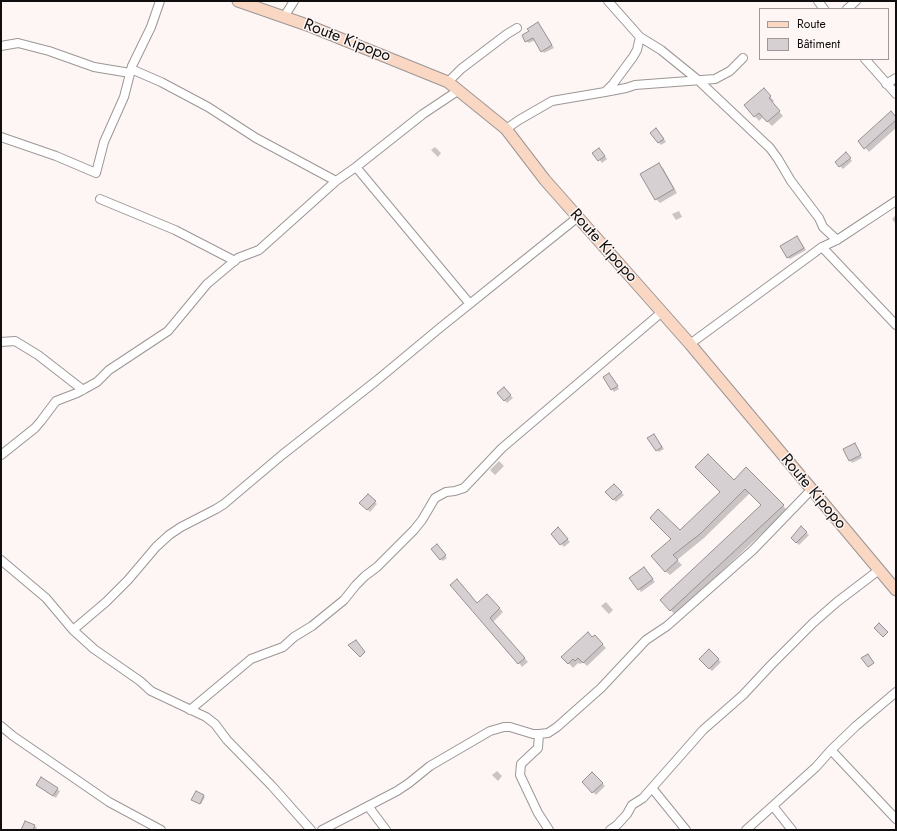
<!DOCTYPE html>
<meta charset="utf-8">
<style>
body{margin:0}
#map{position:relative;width:897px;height:831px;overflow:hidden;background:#fdf6f5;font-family:Jost,sans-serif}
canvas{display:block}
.frame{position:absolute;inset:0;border:2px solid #100e0e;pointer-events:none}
.legend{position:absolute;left:759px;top:8px;width:130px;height:52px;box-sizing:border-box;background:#fdf6f5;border:1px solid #9e9999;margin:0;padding:5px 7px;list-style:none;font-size:12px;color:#100e0e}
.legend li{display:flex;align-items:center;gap:8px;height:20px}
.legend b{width:20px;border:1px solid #9e9999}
</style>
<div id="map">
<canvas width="897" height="831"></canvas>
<div class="frame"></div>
<ul class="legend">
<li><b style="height:5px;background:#f9d7c3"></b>Route</li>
<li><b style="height:11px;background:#d7d0d2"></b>Bâtiment</li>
</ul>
</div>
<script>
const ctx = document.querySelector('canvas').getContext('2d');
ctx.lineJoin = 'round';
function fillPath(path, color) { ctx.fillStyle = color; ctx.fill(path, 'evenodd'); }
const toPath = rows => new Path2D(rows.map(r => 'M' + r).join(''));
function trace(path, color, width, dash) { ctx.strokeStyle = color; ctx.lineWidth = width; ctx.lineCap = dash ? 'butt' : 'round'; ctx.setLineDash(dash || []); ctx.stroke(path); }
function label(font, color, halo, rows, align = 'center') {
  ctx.font = font + ' Jost,sans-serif'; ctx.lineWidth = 3; ctx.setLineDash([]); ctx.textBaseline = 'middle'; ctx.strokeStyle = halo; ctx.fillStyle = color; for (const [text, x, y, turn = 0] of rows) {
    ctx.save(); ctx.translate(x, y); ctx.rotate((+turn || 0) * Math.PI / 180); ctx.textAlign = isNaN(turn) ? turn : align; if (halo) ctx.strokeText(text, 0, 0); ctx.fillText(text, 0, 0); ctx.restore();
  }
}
const shadow = toPath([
 [540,26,554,48,544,53,535,40,529,43,526,41],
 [768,94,774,101,772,103,783,116,772,126,763,117,759,121,746,106],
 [896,118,896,128,869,152,859,141],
 [659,132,666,142,661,145,651,133],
 [435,147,441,153,438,157,431,150],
 [602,152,607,159,602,163,594,153],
 [846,154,852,161,843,169,836,162],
 [659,164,663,168,677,193,660,203,656,199],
 [679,211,682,217,676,220,672,214],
 [896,215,896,224,892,219],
 [797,237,806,250,790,259,787,257],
 [609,374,619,389,614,392,612,389],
 [503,388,513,398,507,403,498,393],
 [656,438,664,449,659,452,657,450],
 [855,444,862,458,852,463,850,460],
 [499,461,504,466,495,475,490,470],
 [746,468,787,510,675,615,662,600,763,505,750,493,704,538,677,560,682,565,670,575,665,571,680,532],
 [614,485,624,495,616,502,607,492],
 [368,495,377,504,370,512,361,503],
 [801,528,809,535,799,545,792,538],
 [558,529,570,542,564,547,552,534],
 [439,548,447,558,443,561,441,559],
 [646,570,655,582,641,592,639,589],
 [491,599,503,612,493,622,528,662,522,667,477,604],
 [606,602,613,610,609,614,601,606],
 [595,636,606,648,587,666,583,662,580,664,578,663,573,668,563,657],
 [709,651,721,662,712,671,700,659],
 [497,771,502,776,498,781,492,775],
 [592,773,605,786,596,795,583,782],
 [37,785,57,789,60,791,56,798],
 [196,793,205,797,201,804,194,801],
 [34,825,37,828,36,830,23,830]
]);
const building = toPath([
 [538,22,552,45,541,52,533,38,525,42,522,35,529,31,527,29,538,22],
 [764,88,771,96,769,98,780,111,767,122,759,113,754,117,744,105,764,88],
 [891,111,896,117,896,120,864,149,858,141,891,111],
 [656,128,664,139,658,143,650,133,656,128],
 [599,148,605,156,598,161,592,153,599,148],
 [846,152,851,158,839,167,835,162,846,152],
 [659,163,674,189,655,200,640,174,659,163],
 [797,236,804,248,787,258,780,246,797,236],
 [609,373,618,386,611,390,603,377,609,373],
 [504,387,511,395,504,401,497,393,504,387],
 [654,434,662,447,656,451,647,438,654,434],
 [855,443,861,455,849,461,843,449,855,443],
 [708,454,734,480,746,467,784,505,670,611,660,600,761,505,745,489,700,534,673,555,678,560,665,572,651,556,671,539,650,518,658,509,680,530,720,492,695,467,708,454],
 [614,484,622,492,613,500,605,492,614,484],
 [368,494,376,501,367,510,359,503,368,494],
 [801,526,807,532,796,543,791,538,801,526],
 [558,527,568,539,560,545,551,534,558,527],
 [437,544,446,555,440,560,431,549,437,544],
 [644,567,653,579,638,590,629,578,644,567],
 [457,579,477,603,487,594,500,608,490,618,525,658,518,664,450,585,457,579],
 [879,623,888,632,883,637,874,628,879,623],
 [588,632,592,637,595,635,603,644,583,663,578,658,575,661,573,659,568,664,561,657,588,632],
 [356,640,365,652,360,657,348,645,356,640],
 [709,649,719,659,709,669,699,659,709,649],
 [868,654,874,663,868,667,861,658,868,654],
 [592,772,603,783,592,793,582,782,592,772],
 [41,777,58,788,53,796,36,785,41,777],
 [196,791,204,795,200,804,191,800,196,791],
 [25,821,35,825,33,830,21,830,25,821]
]);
const street = toPath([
 [608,1,640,37],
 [818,1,824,9],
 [847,9,856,1],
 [284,17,294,1],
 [1,46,18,43,49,51,94,67,130,73],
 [865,59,896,94],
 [131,69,161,82,208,107,256,138,336,181],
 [448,82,461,69,507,34,517,28],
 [886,84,896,78],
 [605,92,626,88,635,85,715,79,730,71,743,58],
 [506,129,519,120,552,101,605,92,613,84,633,57,637,50,640,37,661,50,698,80,770,148,778,159,791,181,819,218,823,227,837,240],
 [1,137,56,156,96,173,104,142,124,97,132,66,151,27,160,1],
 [356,167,470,304],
 [100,199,175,230,235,261],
 [822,247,896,325],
 [1,342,15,341,38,355,83,390],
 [690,344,822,247,837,240,896,201],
 [1,455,35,428,41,421,56,401,77,393,97,382,109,370,168,331,207,284,238,258,259,250,336,181,356,167,423,114,459,90],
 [1,560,46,598,73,630,94,649,140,681,151,691,206,717,215,724,227,740,272,786,311,830],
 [73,630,106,602,128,580,156,547,169,535,181,527,216,509,224,504,282,455,376,381,441,327,578,217],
 [190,710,251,659,283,647,294,637,312,626,344,600,356,585,365,576,377,567,414,530,422,520,435,498,446,492,455,491,464,488,502,448,662,312],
 [1,726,13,736,109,802,161,830],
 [539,734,538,748,521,764,520,775,538,813,549,830],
 [831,750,896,819],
 [652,788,686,830],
 [368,806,386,830],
 [773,806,792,830],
 [322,830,397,791,409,783,430,766,490,731,504,727,510,727,533,734,539,734,548,733,557,727,601,688,646,640,667,626,753,550,811,490],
 [610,830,617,825,627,814,632,805,643,798,703,730,743,695,771,665,813,623,837,602,879,570],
 [746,830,816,767,831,750,856,726,896,692]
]);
const secondary = toPath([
 [238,1,307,25,448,82,506,129,545,180,690,344,896,590]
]);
const streetNames = [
 ["Route Kipopo",347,41,21],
 ["Route Kipopo",603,246,48],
 ["Route Kipopo",813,492,50]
];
fillPath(shadow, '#0003');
fillPath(building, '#d7d0d2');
trace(building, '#979193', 1);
trace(street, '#9c9695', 10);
trace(secondary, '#9c9695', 13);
trace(street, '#fff', 8);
trace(secondary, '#f9d7c3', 11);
label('16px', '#100e0e', '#fdf6f5', streetNames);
</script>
